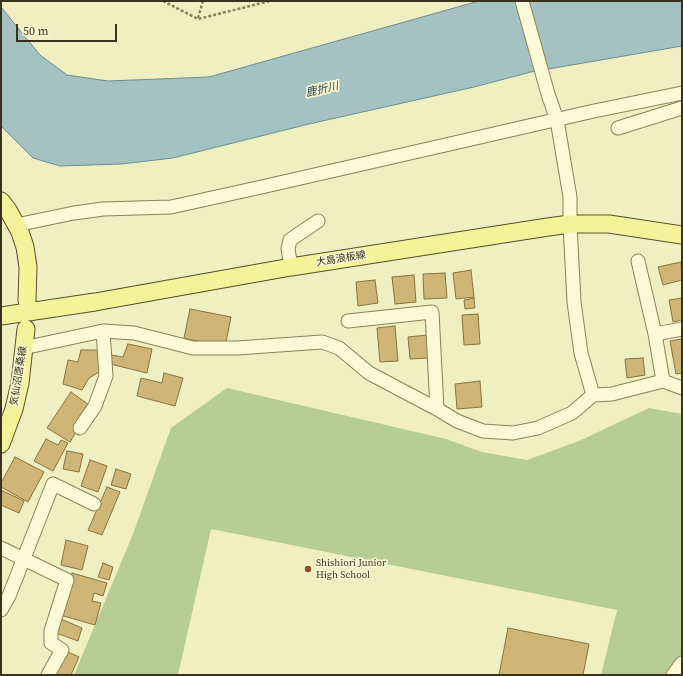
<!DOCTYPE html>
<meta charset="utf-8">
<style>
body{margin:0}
#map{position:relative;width:683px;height:676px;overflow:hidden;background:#efefc2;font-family:"Source Serif 4",serif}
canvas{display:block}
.frame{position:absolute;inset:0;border:2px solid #39331d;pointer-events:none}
.scale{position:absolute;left:16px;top:24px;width:101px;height:18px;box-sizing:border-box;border:2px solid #39331d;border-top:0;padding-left:5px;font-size:12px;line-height:14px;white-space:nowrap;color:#39331d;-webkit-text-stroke:3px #f6f6d2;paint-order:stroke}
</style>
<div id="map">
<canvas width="683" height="676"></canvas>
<div class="frame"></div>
<div class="scale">50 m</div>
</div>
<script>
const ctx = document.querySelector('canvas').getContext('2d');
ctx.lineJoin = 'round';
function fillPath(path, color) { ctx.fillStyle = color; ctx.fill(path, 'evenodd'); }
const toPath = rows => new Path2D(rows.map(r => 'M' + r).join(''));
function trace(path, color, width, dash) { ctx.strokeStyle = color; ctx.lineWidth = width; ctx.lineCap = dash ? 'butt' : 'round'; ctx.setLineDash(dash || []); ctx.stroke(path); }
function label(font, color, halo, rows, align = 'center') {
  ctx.font = font + ' "Source Serif 4","Noto Sans JP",serif'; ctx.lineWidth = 3.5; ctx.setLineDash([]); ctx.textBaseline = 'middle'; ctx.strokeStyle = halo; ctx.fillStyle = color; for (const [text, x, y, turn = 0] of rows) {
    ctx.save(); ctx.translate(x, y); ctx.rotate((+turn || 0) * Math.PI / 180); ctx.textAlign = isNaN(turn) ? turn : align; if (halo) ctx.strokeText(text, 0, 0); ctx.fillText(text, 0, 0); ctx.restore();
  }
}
const green = toPath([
 [227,388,446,439,482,452,527,460,579,441,649,408,682,414,682,675,601,675,617,610,211,529,178,675,74,675,133,534,171,428]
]);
const water = toPath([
 [479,1,682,1,682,46,531,72,474,87,309,124,173,158,121,164,60,166,33,158,1,126,1,7,40,55,67,75,108,81,209,77,479,1]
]);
const building = toPath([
 [681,262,682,280,663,285,658,267,681,262],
 [471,270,474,297,456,299,453,273,471,270],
 [445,273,447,298,424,299,423,274,445,273],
 [414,275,416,302,395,304,392,277,414,275],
 [375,280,378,303,358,306,356,282,375,280],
 [474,298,475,308,465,309,464,300,474,298],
 [682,298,682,320,673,322,669,300,682,298],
 [190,309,231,317,225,347,184,338,190,309],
 [478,314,480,344,464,345,462,315,478,314],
 [395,326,398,361,380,362,377,328,395,326],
 [427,335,429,358,410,359,408,337,427,335],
 [682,339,682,373,676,374,670,341,682,339],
 [128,344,152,349,147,373,110,364,112,355,123,357,128,344],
 [81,350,99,350,101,371,89,378,82,390,63,384,68,360,78,362,81,350],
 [643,358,645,375,627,378,625,359,643,358],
 [164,373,183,378,175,406,137,396,141,378,162,383,164,373],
 [480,381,482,407,457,409,455,384,480,381],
 [71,392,88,404,79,417,83,420,70,442,47,428,71,392],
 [46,439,58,445,61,440,68,443,53,471,34,461,46,439],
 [67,451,83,454,79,472,63,469,67,451],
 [15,457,44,472,28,502,1,487,1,483,15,457],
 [90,460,107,466,98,492,81,486,90,460],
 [116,469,131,474,126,489,111,485,116,469],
 [107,487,120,492,102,535,88,530,107,487],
 [1,490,24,501,19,513,1,505,1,490],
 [66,540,88,546,82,570,61,565,66,540],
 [103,563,113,567,109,580,98,577,103,563],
 [72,573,107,583,103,596,94,593,92,601,101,603,95,625,60,615,72,573],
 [61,619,82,628,78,641,56,633,61,619],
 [508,628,589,644,583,675,499,675,508,628],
 [66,651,79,657,71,675,53,675,66,651]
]);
const path = toPath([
 [163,1,198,19,270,1],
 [198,18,203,1]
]);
const minor = toPath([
 [522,1,548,94,557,120,570,197,570,224,574,302,581,353,593,395],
 [618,128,682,108],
 [16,225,74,213,103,209,171,207,266,186,594,111,682,93],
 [638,261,655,334,663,381,682,388],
 [291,267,288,249,290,240,318,221],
 [348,321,432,312,437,409],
 [103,331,134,333,193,348,237,348,322,342,339,348,369,373,437,409,457,421,483,431,513,433,538,428,572,413,593,395,612,394,663,381],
 [655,334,682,329],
 [23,348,103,331,106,376,95,406,80,428],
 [1,548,67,580,51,631,51,643,62,650,48,675],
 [1,610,9,596,53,484,94,504],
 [673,675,682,663]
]);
const major = toPath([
 [1,201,8,210,20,232,25,247,28,267,27,301],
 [1,316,95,302,291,267,548,227,570,224,609,224,682,235],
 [1,444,14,409,20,383,26,329]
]);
const markers = [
 [308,569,4,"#9b4927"]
];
const streetNames = [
 ["大島浪板線",341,259,-9],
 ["気仙沼唐桑線",19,376,-81]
];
const poiNames = [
 ["Shishiori Junior",316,563],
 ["High School",316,575]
];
const waterNames = [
 ["鹿折川",322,90,-12]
];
fillPath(green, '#b6ce96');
fillPath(water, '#a5c2c2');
trace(water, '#6b8e90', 1);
fillPath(building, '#cfb677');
trace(building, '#8a733e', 1);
trace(minor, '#8a8259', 15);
trace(major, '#574e2d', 19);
trace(path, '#8a8259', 2.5, [3, 2]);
trace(minor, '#fafad6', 13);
trace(major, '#f4f399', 17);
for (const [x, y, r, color] of markers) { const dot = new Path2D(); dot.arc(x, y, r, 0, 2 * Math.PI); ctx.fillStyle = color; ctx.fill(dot); trace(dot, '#f6f6d2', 1.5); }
label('10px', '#39331d', '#f6f6d2', streetNames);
label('10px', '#39331d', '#f6f6d2', poiNames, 'left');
label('italic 11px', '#2c4f59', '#f6f6d2', waterNames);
</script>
